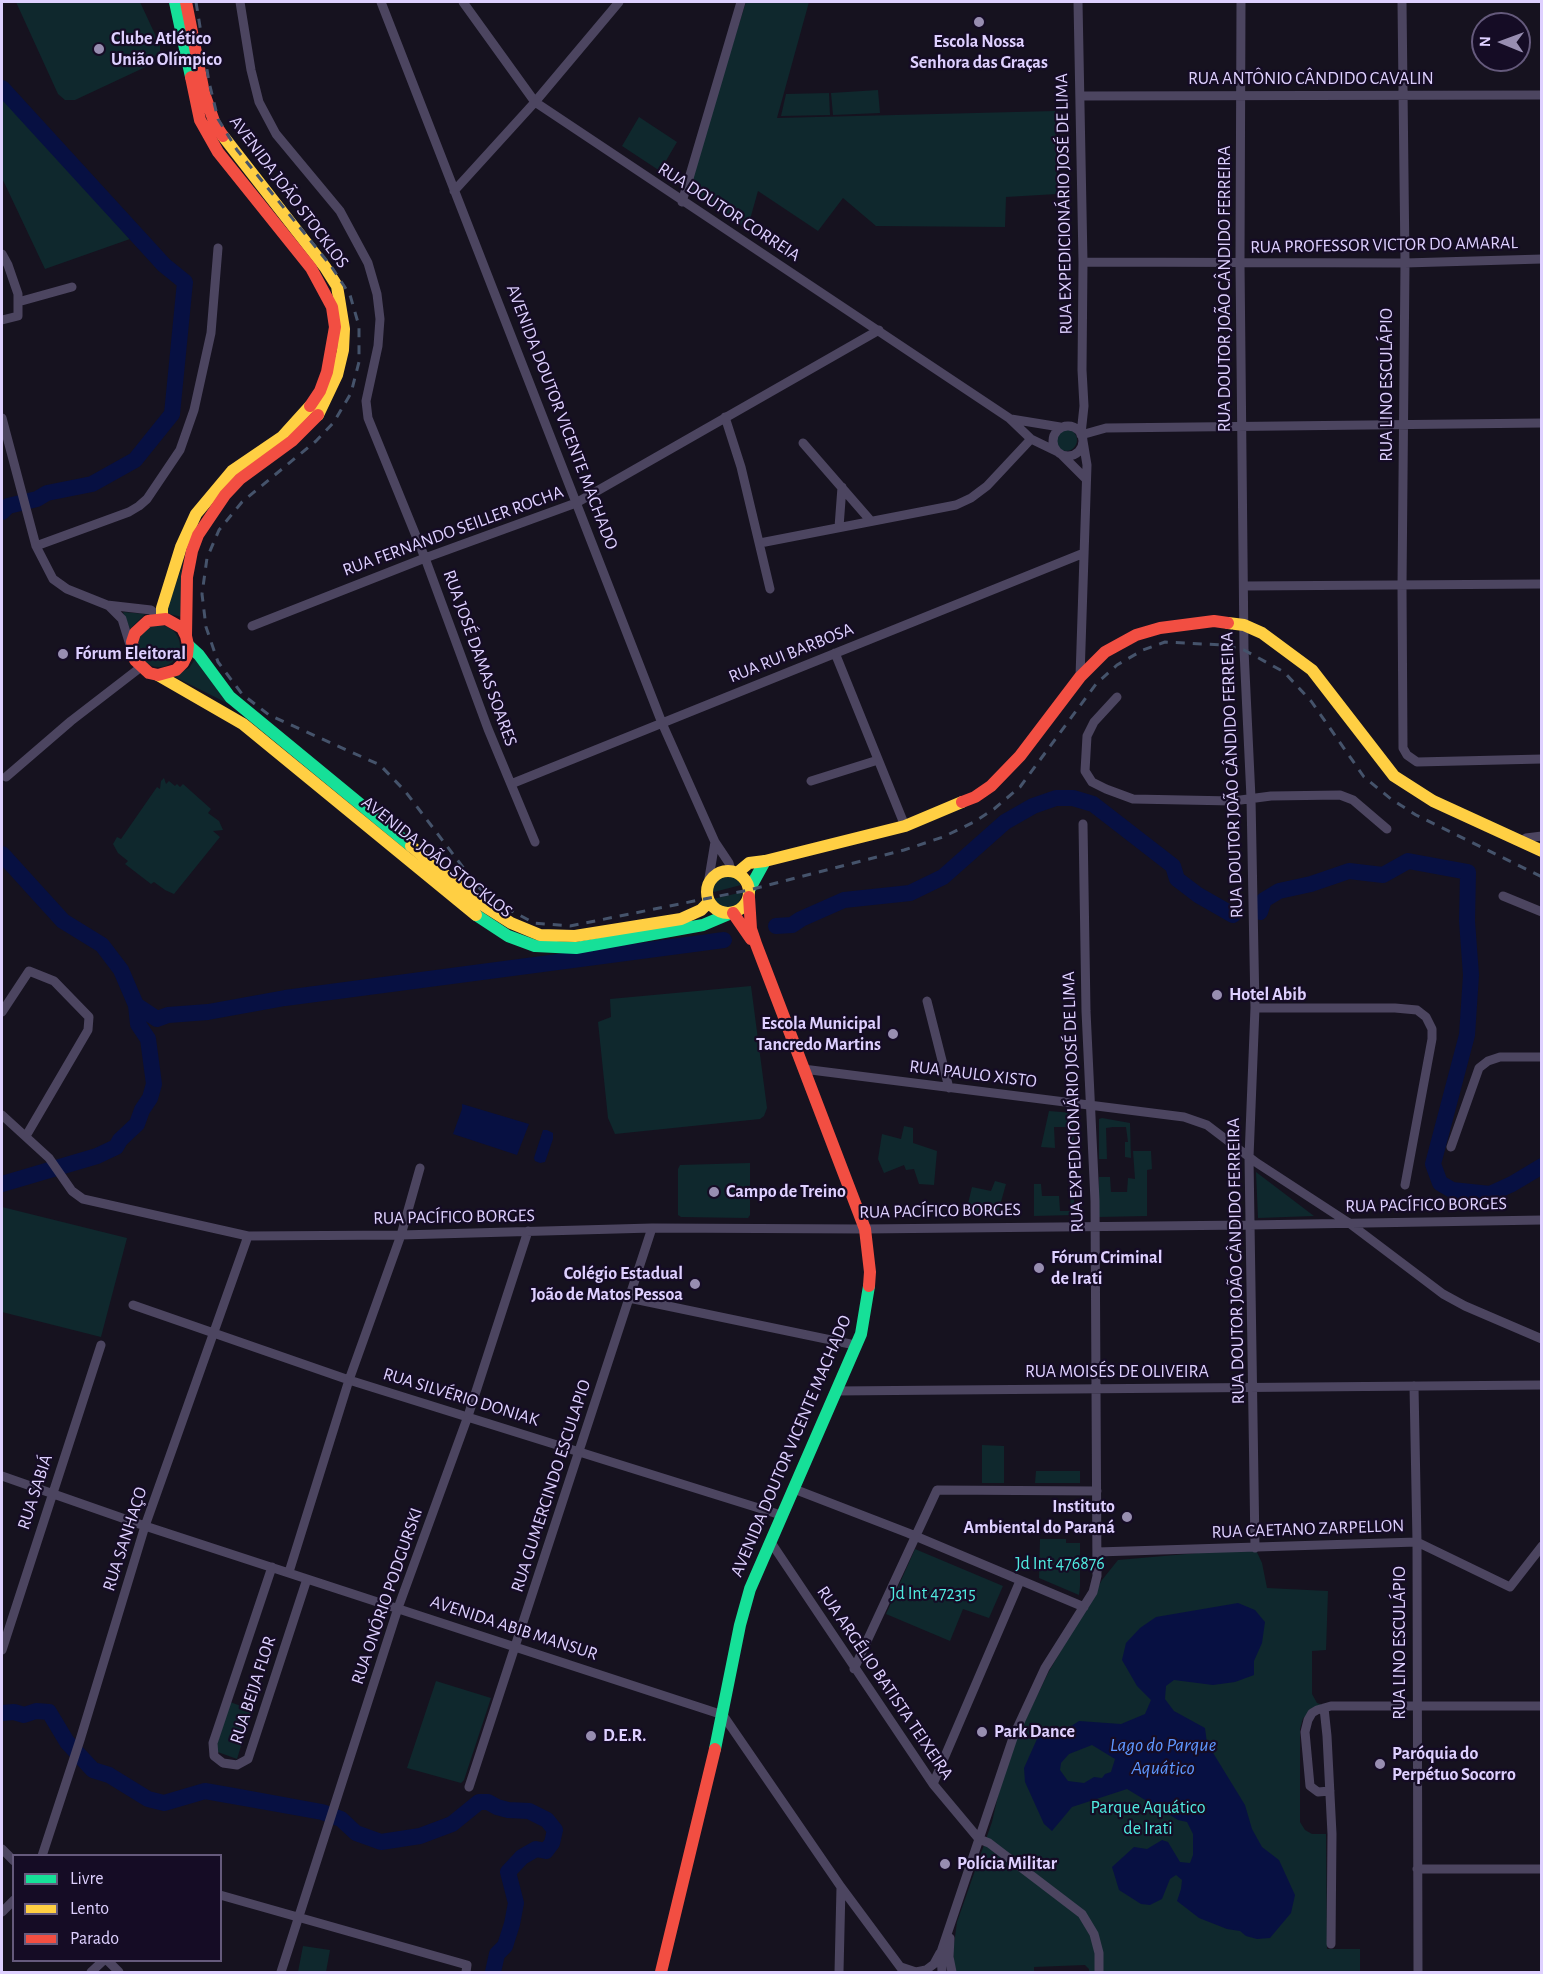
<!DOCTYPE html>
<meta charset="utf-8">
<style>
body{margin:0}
#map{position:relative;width:1543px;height:1974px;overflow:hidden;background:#16121f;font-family:"Alegreya Sans",sans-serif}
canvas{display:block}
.frame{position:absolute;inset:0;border:3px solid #ded0ff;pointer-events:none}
.legend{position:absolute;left:12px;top:1854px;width:210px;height:108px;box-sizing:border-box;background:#150c25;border:2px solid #655a7c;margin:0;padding:8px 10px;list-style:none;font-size:18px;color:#ded0ff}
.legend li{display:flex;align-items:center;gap:12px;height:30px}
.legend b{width:30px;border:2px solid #655a7c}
.north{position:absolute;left:1471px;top:12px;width:60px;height:60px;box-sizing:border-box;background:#150c25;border:2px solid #655a7c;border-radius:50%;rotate:271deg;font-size:16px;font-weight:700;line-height:24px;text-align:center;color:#ded0ff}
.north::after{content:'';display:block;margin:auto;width:21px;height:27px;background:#988eb1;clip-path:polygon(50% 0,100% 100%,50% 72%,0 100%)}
</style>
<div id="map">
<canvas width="1543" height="1974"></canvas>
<div class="frame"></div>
<ul class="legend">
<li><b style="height:8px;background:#16e098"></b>Livre</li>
<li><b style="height:8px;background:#ffcf43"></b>Lento</li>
<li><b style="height:8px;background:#f24e42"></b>Parado</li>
</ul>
<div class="north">N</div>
</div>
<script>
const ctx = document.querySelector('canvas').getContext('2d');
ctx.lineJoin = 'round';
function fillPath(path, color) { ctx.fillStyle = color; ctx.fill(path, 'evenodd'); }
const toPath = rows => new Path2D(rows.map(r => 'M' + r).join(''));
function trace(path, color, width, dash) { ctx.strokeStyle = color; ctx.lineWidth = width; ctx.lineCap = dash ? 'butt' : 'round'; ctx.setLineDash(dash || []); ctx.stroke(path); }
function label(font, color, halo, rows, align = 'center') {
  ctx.font = font + ' "Alegreya Sans",sans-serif'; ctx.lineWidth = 4.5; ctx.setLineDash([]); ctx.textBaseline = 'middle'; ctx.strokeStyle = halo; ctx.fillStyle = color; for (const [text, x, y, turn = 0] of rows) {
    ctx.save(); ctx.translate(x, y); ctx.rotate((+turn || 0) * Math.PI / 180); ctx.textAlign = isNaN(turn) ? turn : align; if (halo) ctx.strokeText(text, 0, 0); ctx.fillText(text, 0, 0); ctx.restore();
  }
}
const green = toPath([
 [16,2,140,2,160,45,160,52,154,63,75,100,65,100,58,94],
 [746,2,809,2,777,118,1055,111,1057,194,1006,197,1005,227,876,226,843,198,818,231,758,191,747,230,687,189],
 [878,90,880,113,833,115,831,93],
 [829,93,830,115,781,116,786,94],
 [2,97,130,239,45,269,2,178],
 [639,117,677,142,660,171,622,146],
 '1055 440a11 11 0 1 1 22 0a11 11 0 1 1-22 0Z',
 [183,564,182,617,165,613],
 [123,612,145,614,130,629],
 '138 646a21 21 0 1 1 42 0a21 21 0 1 1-42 0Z',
 [197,656,229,704,173,676,189,668],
 [164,778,166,784,169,781,175,786,177,784,180,787,183,784,211,809,208,813,219,821,223,830,213,831,220,837,174,894,165,890,154,882,151,884,125,864,128,861,118,853,113,844,117,837,121,839,157,787,160,789,161,781],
 [730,875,736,878,741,885,710,893,713,881,716,878],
 [743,892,738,904,729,908,718,906,713,899],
 [751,986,767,1108,764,1116,760,1119,615,1134,608,1118,598,1022,611,1017,610,999],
 [1049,1111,1073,1113,1074,1148,1067,1148,1067,1145,1069,1144,1067,1127,1054,1127,1055,1148,1041,1147],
 [1102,1118,1130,1123,1131,1158,1125,1157,1125,1142,1128,1142,1126,1127,1113,1127,1106,1128,1107,1159,1099,1159,1099,1119],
 [904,1126,913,1128,913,1143,937,1151,934,1185,919,1184,914,1169,906,1170,904,1165,884,1173,878,1159,882,1134,901,1139],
 [1133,1151,1151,1151,1152,1169,1147,1170,1147,1216,1098,1217,1099,1177,1110,1177,1111,1192,1127,1192,1128,1178,1135,1179],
 [750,1163,750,1215,748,1218,681,1217,678,1215,678,1169,680,1165],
 [1256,1172,1314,1216,1258,1218],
 [995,1181,1006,1184,997,1216,965,1216,972,1187,991,1191],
 [1034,1184,1041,1184,1042,1196,1059,1196,1060,1211,1071,1211,1070,1192,1074,1192,1074,1215,1034,1216],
 [2,1207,127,1238,101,1337,2,1312],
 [982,1445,1004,1446,1004,1483,982,1483],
 [1036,1471,1080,1471,1080,1483,1035,1483],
 [1040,1539,1066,1539,1066,1543,1080,1543,1080,1586,1079,1595,1039,1578],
 [1255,1548,1262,1563,1267,1588,1328,1591,1326,1650,1312,1651,1312,1694,1317,1703,1328,1707,1317,1710,1303,1718,1300,1729,1300,1822,1305,1830,1312,1834,1326,1834,1327,1949,1360,1949,1360,1972,1089,1972,1089,1969,1085,1965,1034,1967,1034,1972,957,1972,954,1968,953,1951,957,1922,992,1822,1003,1774,1017,1737,1048,1673,1102,1580,1118,1560],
 [915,1549,1003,1586,989,1618,963,1609,950,1641,886,1614],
 [436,1681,491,1698,464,1780,461,1783,407,1768],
 [230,1702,252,1710,237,1759,215,1751],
 [303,1946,330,1950,326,1972,298,1972]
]);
const water = toPath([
 [462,1104,529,1124,517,1155,453,1134,462,1109],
 [543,1130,547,1130,553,1133,553,1139,545,1162,540,1163,535,1161,534,1158],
 [1238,1603,1255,1610,1265,1622,1262,1643,1254,1661,1254,1675,1235,1682,1213,1685,1174,1680,1166,1686,1165,1699,1174,1711,1205,1728,1207,1743,1245,1805,1252,1829,1262,1847,1279,1860,1295,1895,1291,1913,1270,1938,1257,1939,1246,1936,1240,1931,1227,1929,1199,1918,1177,1901,1181,1889,1182,1880,1176,1875,1170,1879,1162,1899,1150,1905,1141,1904,1119,1890,1112,1867,1134,1847,1147,1849,1162,1840,1168,1842,1180,1862,1190,1863,1193,1855,1193,1834,1187,1822,1178,1820,1127,1789,1072,1807,1052,1831,1044,1824,1025,1782,1024,1768,1037,1739,1047,1730,1065,1730,1079,1721,1121,1724,1145,1714,1151,1700,1137,1686,1122,1660,1126,1643,1140,1628,1156,1617],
 [1092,1745,1115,1759,1111,1772,1105,1774,1102,1778,1094,1777,1084,1783,1068,1781,1060,1770,1061,1763,1069,1754]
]);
const river = toPath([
 [2,88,164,265,185,282,172,414,135,460,92,484,47,493,37,499,8,506,2,512],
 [2,854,63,921,102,945,121,970,136,1005,157,1019,168,1015,208,1012,285,998,724,940],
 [1260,912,1264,900,1279,891,1311,884,1349,871,1383,875,1408,861,1468,872,1467,921,1471,975,1467,1035,1433,1164,1440,1183,1452,1190,1490,1194,1512,1184,1542,1166],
 [776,926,792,925,801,919,844,900,910,893,943,877,1005,822,1033,806,1056,798,1073,798,1093,804,1173,866,1177,879,1198,895,1233,915],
 [2,1184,97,1156,116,1147,120,1140,137,1124,142,1110,150,1098,154,1084,148,1039,138,1024,136,1005],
 [2,1713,14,1712,24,1715,36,1711,49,1712,67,1742,93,1770,109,1775,148,1799,164,1803,205,1791,239,1797,322,1812,341,1819,356,1833,381,1842,420,1836,452,1824,479,1802,488,1802,497,1807,508,1810,529,1811,547,1820,555,1830,552,1843,546,1851,536,1849,522,1857,508,1872,516,1903,512,1924,505,1946,497,1954,493,1972]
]);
const street = toPath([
 [240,2,251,70,259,102,276,134,340,211,368,263,377,294,380,319,378,346,366,401,368,418,425,558,488,729,535,842],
 [381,2,662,723,715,842,729,863,731,871],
 [463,2,535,102,1009,418,1031,439,1058,452],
 [1078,2,1083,262,1082,370,1084,406,1081,434],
 [1241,2,1240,263,1244,650,1251,798,1255,1008,1249,1157,1255,1548],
 [1402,2,1405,263,1402,586,1403,748,1407,755,1417,762,1542,759],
 [1081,96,1542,95],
 [454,191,535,102,619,2],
 [682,202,741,2],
 [2,254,8,265,18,294,18,316,2,320],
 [1083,262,1405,263,1542,259],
 [18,302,72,287],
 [725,417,741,467,770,589],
 [2,418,36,546,53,579,67,589,107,605,151,610,160,619],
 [1011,419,1060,427],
 '1053 441a15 15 0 1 1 30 0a15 15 0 1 1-30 0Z',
 [1081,435,1106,428,1542,423],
 [803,443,870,520],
 [1062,455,1086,479],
 [839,527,842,487],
 [760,543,956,505,971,498,987,486,1031,439],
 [36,546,129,512,139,506,147,499,180,450,194,410,211,333,218,248],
 [1244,586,1542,584],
 [109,606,122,619,130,645],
 [252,626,425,558,576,503,879,330],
 [835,653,905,826],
 [1080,677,1087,465,1083,441],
 [1117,697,1094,722,1087,736,1085,771,1092,782,1106,789,1133,799,1233,801,1271,796,1340,795,1353,800,1387,829],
 [6,777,71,721,141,667],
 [811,781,878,760],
 [511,784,1084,553],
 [1520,842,1526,838,1542,836],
 [708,884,715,842],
 [1503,896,1542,912],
 [927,1001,949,1088],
 [1255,1008,1395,1008,1417,1010,1426,1017,1432,1029,1432,1039,1405,1185],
 [2,1012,29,971,54,981,89,1017,88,1030,26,1136],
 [803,1069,1184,1117,1207,1125,1257,1163,1349,1223,1443,1294,1465,1306,1542,1339],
 [2,1115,49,1158,72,1191,83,1199,248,1236,401,1235,652,1228,865,1229,1249,1225,1542,1220],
 [1451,1147,1479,1068,1488,1061,1500,1057,1542,1057],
 [629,1298,855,1345],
 [133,1305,349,1380,781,1515],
 [1414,1386,1417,1542,1418,1972],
 [836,1391,1542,1385],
 [2,1476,145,1526,723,1715,841,1887,904,1972],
 [794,1489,908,1533,1084,1607],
 [770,1541,933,1784,979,1839,989,1843,1082,1914,1094,1934,1099,1953,1099,1972],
 [1097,1552,1417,1542,1510,1587,1542,1546],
 [272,1567,213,1743,214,1756,223,1763,237,1765,248,1759,307,1579],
 [289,1572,349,1380,401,1235,420,1168],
 [2,1650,101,1345],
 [854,1669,937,1490,1097,1491],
 [1324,1708,1327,1736,1332,1834,1331,1944],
 [933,1784,1020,1581],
 [469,1787,652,1228],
 [1330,1791,1318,1792,1310,1786,1305,1732,1308,1720,1312,1713,1317,1710,1331,1706,1542,1706],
 [2,1849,14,1861],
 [42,1856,80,1740,145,1526,248,1236],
 [1417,1869,1542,1869],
 [220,1895,467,1965,466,1972],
 [2,1912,14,1900],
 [950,1938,949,1957,952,1972],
 [107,1960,119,1972],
 [901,1967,916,1972,926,1970,934,1964,940,1953],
 [91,1972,104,1960],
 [281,1972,398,1608,468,1416,528,1231],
 [839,1972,841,1887],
 [942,1972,941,1952,1014,1735,1045,1668,1093,1592,1097,1576,1095,1201,1086,1011,1083,824]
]);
const fast = toPath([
 [175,2,191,77],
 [188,645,199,655,230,697,411,846],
 [749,890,765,861],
 [476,915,508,936,535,946,576,948,703,925,729,914],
 [715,1749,740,1625,750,1589,861,1334,869,1286]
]);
const slow = toPath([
 [223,136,325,267,337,286,344,329,343,350,337,375,318,415],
 [162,619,162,608,181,547,196,514,232,471,282,437,310,406],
 [1228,623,1244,625,1262,633,1312,670,1394,776,1433,801,1542,851],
 [158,675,243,724,476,915],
 [411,846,478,902,511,923,540,935,575,936,681,919,701,910,709,902],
 '707 892a21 21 0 1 1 42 0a21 21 0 1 1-42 0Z',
 [737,873,749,863,765,861,905,826,962,802]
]);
const jam = toPath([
 [186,2,204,93,215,124,223,136],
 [191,77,200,120,218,152,311,268,332,307,335,327,327,372,320,391,310,406],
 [186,636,182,628,166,619,148,621,135,633,132,642,135,660,149,673,158,675,176,670,183,663,187,655,188,645,186,636,187,577,192,551,198,535,225,495,240,479,292,441,318,415],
 [962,802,975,797,991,786,1020,756,1080,677,1105,652,1136,635,1160,628,1214,621,1228,623],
 [749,897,751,929,756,944,865,1229,870,1272,869,1286],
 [733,913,751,939],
 [661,1972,715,1749]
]);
const rail = toPath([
 [196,2,209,82,218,119,237,150,331,266,350,295,359,326,359,362,351,393,334,422,316,441,242,502,219,530,207,558,202,594,206,627,218,662,242,694,269,715,380,765,405,791,478,887,499,904,534,923,570,926,749,890,904,850,943,837,974,822,994,809,1020,787,1096,684,1117,665,1143,650,1165,642,1223,645,1244,650,1284,672,1311,701,1364,777,1391,799,1416,815,1542,877]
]);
const markers = [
 [979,22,6,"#988eb1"],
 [99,49,6,"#988eb1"],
 [63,654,6,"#988eb1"],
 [1217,995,6,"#988eb1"],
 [893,1034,6,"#988eb1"],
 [714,1192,6,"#988eb1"],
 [1039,1268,6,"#988eb1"],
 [695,1284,6,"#988eb1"],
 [1127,1517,6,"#988eb1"],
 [982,1732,6,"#988eb1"],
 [591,1736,6,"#988eb1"],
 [1380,1764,6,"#988eb1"],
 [945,1864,6,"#988eb1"]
];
const poiNames = [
 ["Clube Atlético",111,39],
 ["União Olímpico",111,60],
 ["Escola Nossa",979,42,"center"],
 ["Senhora das Graças",979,63,"center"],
 ["Fórum Eleitoral",75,654],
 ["Hotel Abib",1229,995],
 ["Escola Municipal",881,1024,"right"],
 ["Tancredo Martins",881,1045,"right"],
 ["Campo de Treino",726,1192],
 ["Fórum Criminal",1051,1258],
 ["de Irati",1051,1279],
 ["Colégio Estadual",683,1274,"right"],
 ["João de Matos Pessoa",683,1295,"right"],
 ["Instituto",1115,1507,"right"],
 ["Ambiental do Paraná",1115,1528,"right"],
 ["Park Dance",994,1732],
 ["D.E.R.",603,1736],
 ["Paróquia do",1392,1754],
 ["Perpétuo Socorro",1392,1775],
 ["Polícia Militar",957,1864]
];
const streetNames = [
 ["RUA ANTÔNIO CÂNDIDO CAVALIN",1311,79],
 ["AVENIDA JOÃO STOCKLOS",289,192,53],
 ["RUA EXPEDICIONÁRIO JOSÉ DE LIMA",1064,204,-91],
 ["RUA DOUTOR CORREIA",729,212,33],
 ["RUA PROFESSOR VICTOR DO AMARAL",1384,245,-1],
 ["RUA DOUTOR JOÃO CÂNDIDO FERREIRA",1225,289,-90],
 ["RUA LINO ESCULÁPIO",1387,385,-90],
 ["AVENIDA DOUTOR VICENTE MACHADO",562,417,69],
 ["RUA FERNANDO SEILLER ROCHA",453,531,-20],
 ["RUA RUI BARBOSA",791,653,-22],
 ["RUA JOSÉ DAMAS SOARES",480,658,70],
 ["RUA DOUTOR JOÃO CÂNDIDO FERREIRA",1232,775,-92],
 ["AVENIDA JOÃO STOCKLOS",437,857,38],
 ["RUA PAULO XISTO",973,1074,7],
 ["RUA EXPEDICIONÁRIO JOSÉ DE LIMA",1073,1102,-92],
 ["RUA PACÍFICO BORGES",1426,1205,-1],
 ["RUA PACÍFICO BORGES",940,1211,-1],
 ["RUA PACÍFICO BORGES",454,1217,-1],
 ["RUA DOUTOR JOÃO CÂNDIDO FERREIRA",1236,1261,-91],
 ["RUA MOISÉS DE OLIVEIRA",1117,1372],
 ["RUA SILVÉRIO DONIAK",461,1397,17],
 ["AVENIDA DOUTOR VICENTE MACHADO",791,1446,-67],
 ["RUA GUMERCINDO ESCULAPIO",551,1486,-72],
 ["RUA SABIÁ",35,1492,-72],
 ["RUA CAETANO ZARPELLON",1308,1529,-2],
 ["RUA SANHAÇO",125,1539,-72],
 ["RUA ONÓRIO PODGURSKI",387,1596,-71],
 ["AVENIDA ABIB MANSUR",514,1628,18],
 ["RUA LINO ESCULÁPIO",1400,1643,-90],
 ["RUA ARGÉLIO BATISTA TEIXEIRA",885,1683,56],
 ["RUA BEIJA FLOR",253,1690,-72]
];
const parkNames = [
 ["Jd Int 476876",1060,1564],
 ["Jd Int 472315",933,1594],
 ["Parque Aquático",1148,1808],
 ["de Irati",1148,1829]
];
const waterNames = [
 ["Lago do Parque",1163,1745],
 ["Aquático",1163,1768]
];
fillPath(green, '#0f282d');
fillPath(water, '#071042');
trace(river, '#071042', 16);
trace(street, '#4c4560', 9);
trace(fast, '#16e098', 12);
trace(slow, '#ffcf43', 12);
trace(jam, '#f24e42', 12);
trace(rail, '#45536b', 3, [9, 8]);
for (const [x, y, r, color] of markers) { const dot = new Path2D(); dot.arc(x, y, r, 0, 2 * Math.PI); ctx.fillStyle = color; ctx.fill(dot); trace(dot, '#150c25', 2); }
label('bold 18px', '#ded0ff', '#150c25', poiNames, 'left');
label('18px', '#ded0ff', '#150c25', streetNames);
label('18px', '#50ebe0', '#150c25', parkNames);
label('italic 20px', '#5e97ff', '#150c25', waterNames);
</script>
